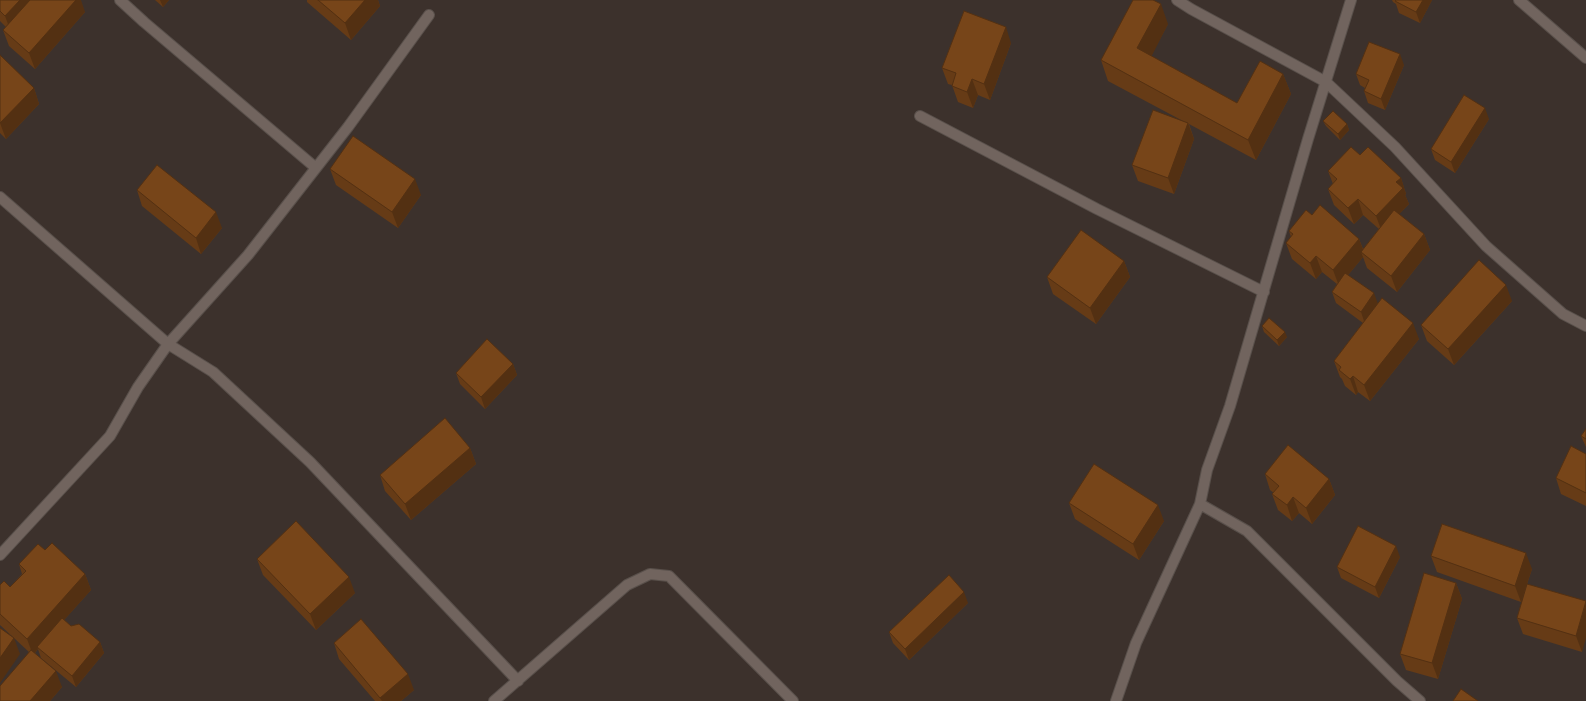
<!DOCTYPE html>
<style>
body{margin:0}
canvas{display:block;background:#3c312c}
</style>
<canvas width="1586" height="701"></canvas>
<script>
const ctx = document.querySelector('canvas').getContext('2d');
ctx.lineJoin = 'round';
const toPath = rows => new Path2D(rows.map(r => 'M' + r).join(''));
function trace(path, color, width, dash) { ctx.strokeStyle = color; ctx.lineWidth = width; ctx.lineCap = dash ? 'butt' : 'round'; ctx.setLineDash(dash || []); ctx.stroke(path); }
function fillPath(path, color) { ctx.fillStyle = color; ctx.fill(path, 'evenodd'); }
const minor = toPath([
 [120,0,144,22,316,168],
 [1177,0,1191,9,1326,82,1395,147,1486,246,1563,314,1586,326],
 [1351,0,1308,139,1230,406,1207,470,1200,504,1247,531,1397,681,1420,701],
 [1519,0,1586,58],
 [920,116,1097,209,1264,292],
 [0,197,168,344,213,372,310,462,518,681],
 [0,555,110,436,138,387,168,344,248,255,348,127,429,15],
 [494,701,627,585,650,574,669,576,793,701],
 [1116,701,1136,643,1200,504]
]);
const wall = toPath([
 [0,0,85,12,35,69,9,46,3,30,6,27,0,21],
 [155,0,169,0,163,7],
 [307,0,378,0,380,6,351,40,307,2],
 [1392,0,1432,0,1420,23,1399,13,1396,4,1393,2],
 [1168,24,1151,56,1237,103,1283,74,1291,94,1256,160,1189,124,1194,139,1174,194,1138,181,1132,165,1183,121,1108,81,1101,60],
 [1011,43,990,100,978,95,973,108,958,102,952,85,948,84,942,68],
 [0,55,34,88,39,104,6,139,0,133],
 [1404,65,1385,110,1368,103,1364,91,1365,88,1360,85,1356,74],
 [1489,119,1455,173,1435,160,1431,149],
 [1323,121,1347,124,1349,130,1340,140,1326,126],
 [1360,155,1401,178,1406,194,1405,195,1409,204,1399,214,1424,234,1430,250,1397,292,1367,268,1363,257,1348,275,1378,304,1419,339,1370,401,1358,392,1356,395,1345,386,1342,379,1340,377,1334,361,1363,323,1336,303,1332,292,1337,284,1322,272,1316,279,1292,259,1286,243,1291,237,1289,231,1312,215,1359,239,1363,249,1379,229,1363,215,1354,224,1334,205,1328,189,1333,184,1328,171],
 [330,169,421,195,398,228,336,185],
 [137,190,222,228,201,254,142,206],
 [1124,261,1130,277,1096,324,1053,294,1047,277],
 [1512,301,1454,365,1427,341,1421,325],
 [1262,326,1287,337,1279,346,1264,332],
 [513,364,517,375,485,409,460,384,456,373],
 [1586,429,1586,447,1581,436],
 [470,448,476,464,411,520,385,491,380,475],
 [1586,454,1586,506,1561,494,1556,478],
 [1265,474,1329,479,1335,495,1312,524,1299,513,1292,521,1278,510,1272,494,1274,493,1270,490],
 [1069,503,1164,521,1139,560,1075,519],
 [45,550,85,574,91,590,64,620,71,626,100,642,104,653,76,687,41,658,38,649,35,653,62,687,50,701,0,701,29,652,14,638,20,654,14,638,0,625,0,585,10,587,22,574,19,564],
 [1431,556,1532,569,1521,602,1437,572],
 [1400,557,1379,598,1341,578,1337,567],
 [257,559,355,593,316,630,263,575],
 [1456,583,1462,599,1438,679,1406,670,1400,654],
 [1586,601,1582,652,1523,634,1517,618],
 [968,603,909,660,893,643,889,632],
 [334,643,414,690,401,701,375,701,339,659]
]);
const shadedWall = toPath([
 [20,0,41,0,11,32,5,16],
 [76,0,81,0,85,12,35,69,29,53],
 [160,0,169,0,163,7],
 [365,0,378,0,380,6,351,40,345,23],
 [1423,0,1432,0,1420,23,1416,12],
 [1161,4,1168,24,1145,69,1137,48],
 [1006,27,1011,43,990,100,984,84],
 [1400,54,1404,65,1385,110,1381,99],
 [1283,74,1291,94,1256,160,1248,140],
 [972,79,978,95,973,108,967,92],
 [34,88,39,104,6,139,0,123],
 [1485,108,1489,119,1455,173,1451,162],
 [1188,123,1194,139,1174,194,1168,178],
 [1347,124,1349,130,1340,140,1338,134],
 [1401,178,1406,194,1405,195,1409,204,1382,232,1376,216,1396,182],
 [415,179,421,195,398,228,392,212],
 [1358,199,1363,215,1354,224,1348,208],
 [216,212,222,228,201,254,196,238],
 [1424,234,1430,250,1397,292,1391,276],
 [1359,239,1365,255,1361,252,1363,257,1339,286,1333,270],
 [1316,256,1322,272,1316,279,1310,263],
 [1124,261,1130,277,1096,324,1090,308],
 [1506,285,1512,301,1454,365,1448,349],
 [1374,293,1378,304,1365,324,1361,312],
 [1413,323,1419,339,1370,401,1364,385],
 [1285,332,1287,337,1279,346,1277,340],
 [513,364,517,375,485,409,481,397],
 [1353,376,1358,392,1356,395,1350,379],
 [470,448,476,464,411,520,405,504],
 [1329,479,1335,495,1312,524,1306,508],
 [1293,497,1299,513,1292,521,1287,505],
 [1158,505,1164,521,1139,560,1133,544],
 [1396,546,1400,557,1379,598,1375,587],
 [1526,553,1532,569,1521,602,1515,586],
 [85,574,91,590,39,648,37,647,38,649,33,655,27,639],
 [349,577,355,593,316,630,310,614],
 [1456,583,1462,599,1438,679,1432,663],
 [964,592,968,603,909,660,905,649],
 [1586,603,1586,638,1582,652,1576,636],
 [14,638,20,654,0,683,0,658],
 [100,642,104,653,76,687,72,676],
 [56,671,62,687,50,701,30,701],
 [408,674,414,690,401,701,382,701,380,698]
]);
const building = toPath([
 [0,0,20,0,5,16,0,11,0,0],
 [30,0,76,0,29,53,3,30,30,0],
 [318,0,365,0,345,23,318,0],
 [1133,0,1153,0,1161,4,1137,48,1237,103,1260,61,1283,74,1248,140,1101,60,1133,0],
 [1396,0,1423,0,1416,12,1395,1,1396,0],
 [964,11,1006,27,984,84,972,79,967,92,952,86,956,73,942,68,964,11],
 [1369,42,1400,54,1381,99,1364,91,1369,80,1356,74,1369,42],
 [0,55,34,88,0,123,0,55],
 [1464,95,1485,108,1451,162,1431,149,1464,95],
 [1153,110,1188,123,1168,178,1132,165,1153,110],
 [1333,111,1347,124,1338,134,1323,121,1333,111],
 [353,136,415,179,392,212,330,169,353,136],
 [1351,147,1360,155,1368,147,1401,178,1396,182,1403,188,1376,216,1358,199,1348,208,1328,189,1337,179,1328,171,1351,147],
 [157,165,216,212,196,238,137,190,157,165],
 [1320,205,1359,239,1333,270,1316,256,1310,263,1286,243,1293,234,1289,231,1306,210,1312,215,1320,205],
 [1394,210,1424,234,1391,276,1361,252,1394,210],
 [1081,230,1124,261,1090,308,1047,277,1081,230],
 [1479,260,1506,285,1448,349,1421,325,1479,260],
 [1345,273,1374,293,1361,312,1332,292,1345,273],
 [1382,298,1413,323,1364,385,1353,376,1350,379,1339,370,1341,367,1334,361,1382,298],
 [1269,318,1285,332,1277,340,1262,326,1269,318],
 [487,339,513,364,481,397,456,373,487,339],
 [445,418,470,448,405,504,380,475,445,418],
 [1586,429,1586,439,1581,436,1586,429],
 [1288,445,1329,479,1306,508,1293,497,1287,505,1272,494,1279,486,1265,474,1288,445],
 [1571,446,1586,454,1586,493,1556,478,1571,446],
 [1094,464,1158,505,1133,544,1069,503,1094,464],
 [296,521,349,577,310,614,257,559,296,521],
 [1442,524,1526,553,1515,586,1431,556,1442,524],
 [1358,526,1396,546,1375,587,1337,567,1358,526],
 [52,543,85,574,27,639,0,614,0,585,4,581,10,587,26,571,19,564,38,544,45,550,52,543],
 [1424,573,1456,583,1432,663,1400,654,1424,573],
 [949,575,964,592,905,649,889,632,949,575],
 [1527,584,1586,601,1576,636,1517,618,1527,584],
 [62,618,71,626,79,624,100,642,72,676,37,647,62,618],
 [361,619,408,674,380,698,334,643,361,619],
 [0,628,14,638,0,658,0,628],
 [31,650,56,671,30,701,0,701,0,686,31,650],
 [1461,689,1478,701,1453,701,1461,689]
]);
trace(minor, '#59504b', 12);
trace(minor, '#71645e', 10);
fillPath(wall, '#663b16');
fillPath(shadedWall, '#533012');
fillPath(building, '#774519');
trace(building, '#533012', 1);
</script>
